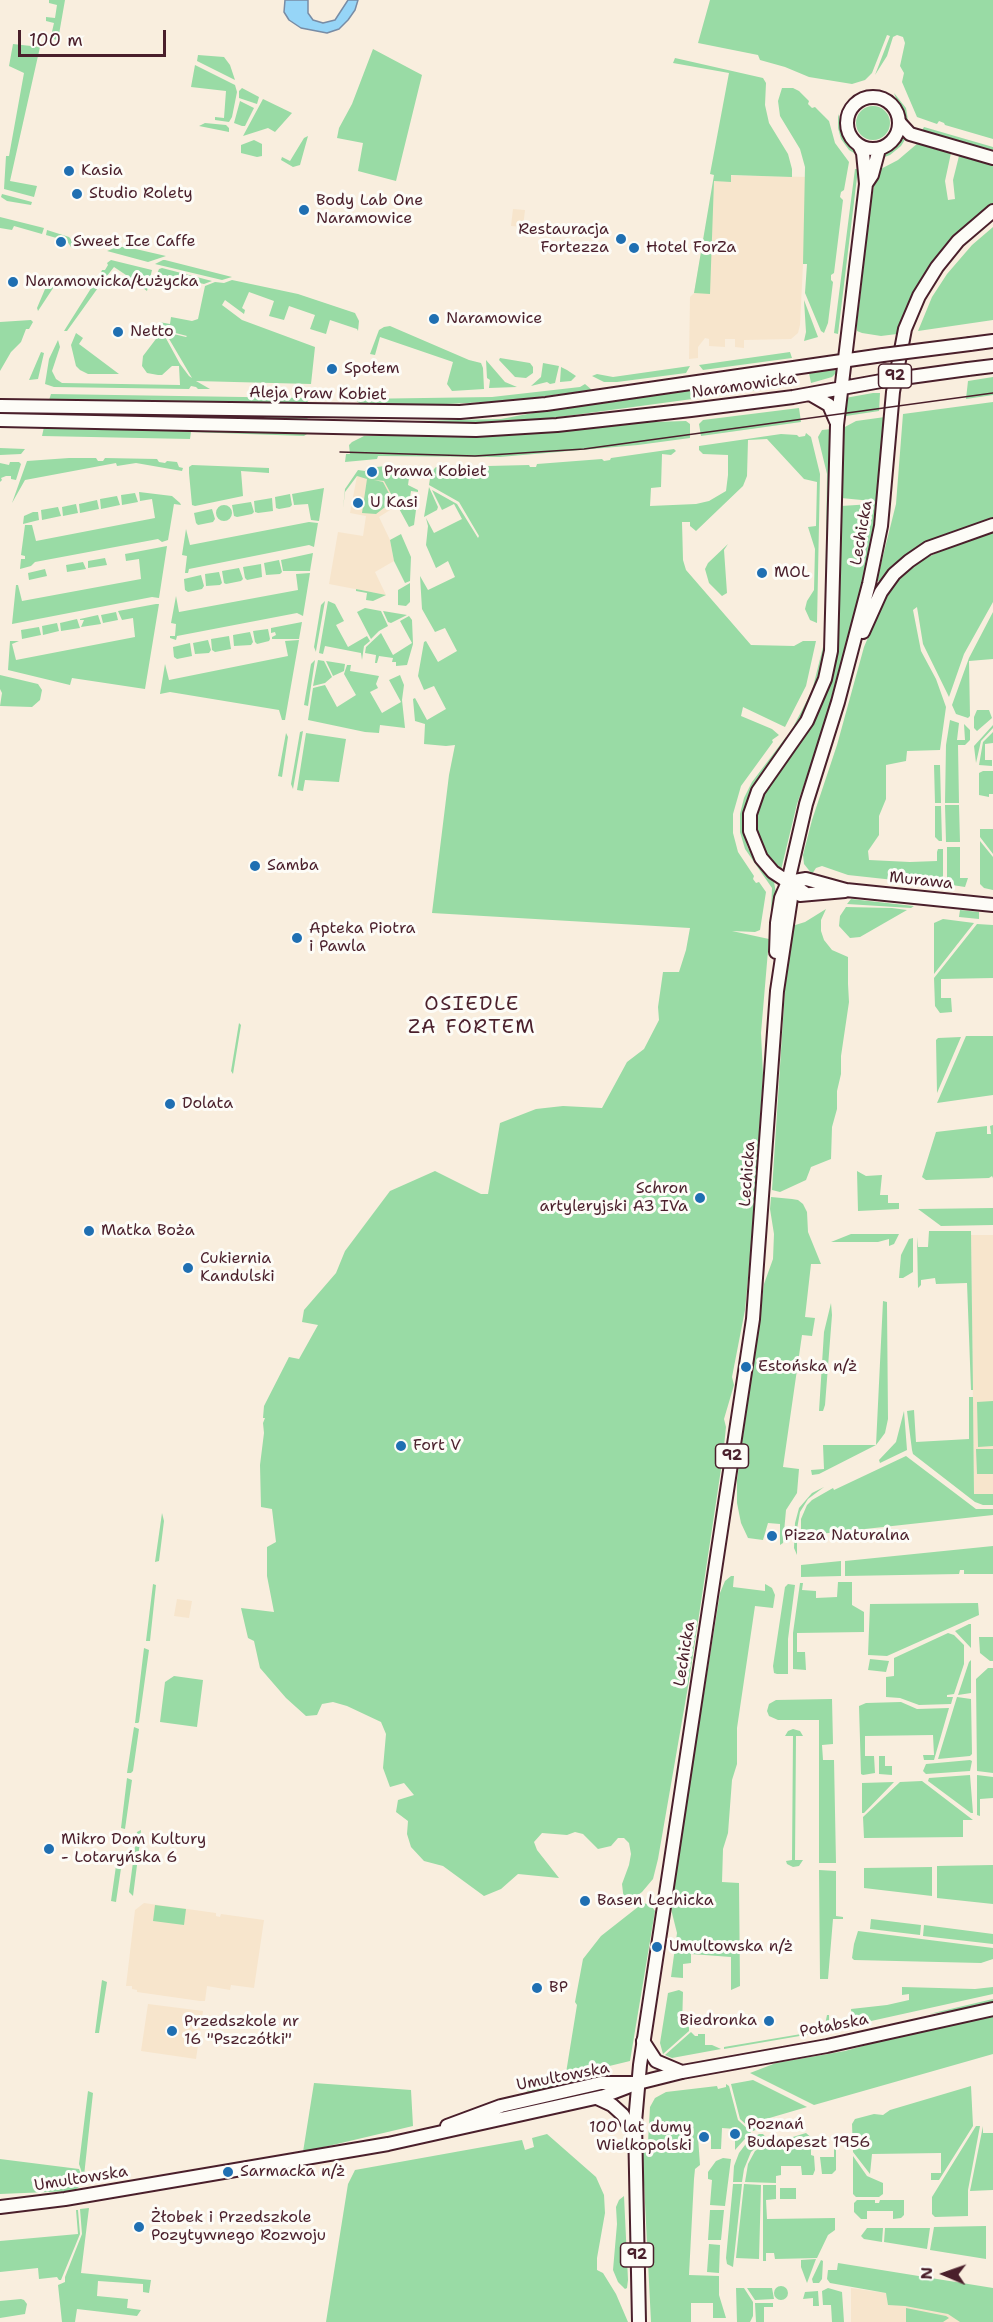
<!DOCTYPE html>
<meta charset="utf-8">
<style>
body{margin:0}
#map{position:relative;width:993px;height:2322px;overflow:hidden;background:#f9eede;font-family:"Shantell Sans",sans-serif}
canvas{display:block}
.north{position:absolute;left:915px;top:2244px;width:60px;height:60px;-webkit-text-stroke:4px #fdfcf7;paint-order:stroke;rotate:272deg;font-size:16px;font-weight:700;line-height:24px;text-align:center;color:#4a1f2b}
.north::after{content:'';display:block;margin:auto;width:21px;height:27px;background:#4a1f2b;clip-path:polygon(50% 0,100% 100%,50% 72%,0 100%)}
.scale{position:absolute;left:18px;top:30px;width:148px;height:27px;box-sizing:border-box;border:3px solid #4a1f2b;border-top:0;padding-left:8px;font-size:18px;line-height:21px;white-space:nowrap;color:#4a1f2b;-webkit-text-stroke:4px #fdfcf7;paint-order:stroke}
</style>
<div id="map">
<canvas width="993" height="2322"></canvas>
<div class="north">N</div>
<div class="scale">100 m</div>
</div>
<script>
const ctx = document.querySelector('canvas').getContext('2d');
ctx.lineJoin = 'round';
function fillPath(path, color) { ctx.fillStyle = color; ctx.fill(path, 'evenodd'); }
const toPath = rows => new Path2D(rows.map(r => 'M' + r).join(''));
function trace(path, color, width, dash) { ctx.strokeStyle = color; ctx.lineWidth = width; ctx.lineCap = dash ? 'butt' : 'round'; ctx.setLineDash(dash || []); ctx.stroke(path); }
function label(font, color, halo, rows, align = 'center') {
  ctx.font = font + ' "Shantell Sans",sans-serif'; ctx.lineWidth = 6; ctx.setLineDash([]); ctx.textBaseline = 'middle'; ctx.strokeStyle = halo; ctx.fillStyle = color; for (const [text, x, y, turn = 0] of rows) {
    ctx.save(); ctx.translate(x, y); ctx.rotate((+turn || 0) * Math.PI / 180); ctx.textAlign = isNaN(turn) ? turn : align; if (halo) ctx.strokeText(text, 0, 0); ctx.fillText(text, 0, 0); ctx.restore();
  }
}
const built = toPath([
 [715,175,809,177,807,264,803,264,800,325,798,333,791,339,744,340,744,348,735,347,735,339,725,339,725,347,709,346,709,339,705,338,698,347,698,358,689,359,690,297,694,293],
 [513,209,525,210,523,227,511,226],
 [357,476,385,481,398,505,379,517,390,540,394,561,375,572,386,595,329,584,338,532,363,536,366,516,350,513],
 [971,1235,993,1235,993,1494,974,1494],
 [177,1599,192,1601,189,1618,174,1616],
 [144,1903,216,1913,216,1916,220,1917,221,1914,264,1920,254,1988,231,1985,230,1990,207,1986,205,2001,200,2001,137,1992,137,1990,132,1989,132,1986,126,1986,135,1910],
 [148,2004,203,2011,196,2059,141,2051],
 [851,2288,907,2296,993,2322,851,2322]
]);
const green = toPath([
 [49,0,65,0,58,40,42,37,43,35,51,36,54,23,46,21,46,17,55,18,57,5,49,3],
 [710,0,993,0,993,139,945,125,944,123,939,121,937,124,917,117,902,82,904,73,900,66,905,43,903,37,897,35,893,37,887,56,875,75,890,36,887,35,872,73,865,80,852,84,809,77,785,67,760,60,758,55,698,43],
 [13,44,40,47,10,181,37,186,34,197,4,189,6,156,9,156,24,73,9,66],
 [373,49,422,75,396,181,358,171,363,143,337,138,339,128,352,104],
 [198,55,224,57,230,65,235,80,197,61],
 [675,58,763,78,766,83,765,105,769,123,788,154,792,169,792,177,731,175,731,182,714,181,710,294,694,293,714,175,710,174,729,73,673,63],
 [195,65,235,85,237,92,232,117,229,122,215,120,215,117,224,118,226,91,191,87],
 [242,88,259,97,257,104,239,98,239,91],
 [782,88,793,88,799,91,809,101,808,104,812,108,815,107,829,121,835,143,849,162,844,190,841,192,840,197,843,200,834,273,831,275,831,280,833,282,828,323,824,333,821,331,805,293,807,264,803,264,805,167,800,149,780,116,778,101],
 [894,93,906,108,909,127,905,122],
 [263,99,292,113,275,132,268,128,243,136],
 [240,101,254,108,245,126,242,126,234,123],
 '856 123a17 17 0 1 1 34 0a17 17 0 1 1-34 0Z',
 [838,114,845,135,859,156,849,150,841,139,838,128],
 [205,123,226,125,229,128,229,132,199,126],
 [924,127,993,147,993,152,921,132],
 [902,135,906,138,901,146,890,155,879,159,896,143],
 [308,136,300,165,293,167,281,160,282,157,290,161,304,138],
 [254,140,262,144,262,156,257,157,241,153,241,145],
 [918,143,951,153,945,181,948,200,955,199,953,180,959,156,993,164,993,204,964,227,935,260,915,291,897,334,881,336,862,333,857,331,857,324,871,202,877,171,898,160],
 [855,169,858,169,838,334,834,333],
 [2,194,32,202,31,205,7,201,1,197],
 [0,217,44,228,42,234,14,226,12,230,0,228],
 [993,227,993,320,918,331,932,297,947,274,972,245],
 [47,230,69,237,75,244,75,248,71,247,67,241,46,235],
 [117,247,127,247,166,256,148,262,107,251],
 [111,260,152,270,147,291,135,282,132,285,124,279,126,275,114,267,103,281,100,279,100,275,102,270,105,270,108,265,107,263],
 [163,260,165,260,232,277,222,280,155,264],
 [162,268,212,281,204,284,157,274,159,269],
 [56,276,59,279,38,311,37,308,48,282],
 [232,280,298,294,355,313,359,321,358,331,357,329,330,320,326,334,310,329,315,315,289,306,284,320,269,316,274,301,249,292,242,308,245,310,244,314,225,300,222,305,242,320,315,347,311,384,196,381,210,389,198,389,196,387,191,386,189,389,54,387,45,384,49,359,58,340,60,347,52,371,56,379,62,383,180,385,179,366,172,366,162,375,158,375,147,373,142,366,143,356,162,331,180,364,189,376,192,378,165,332,186,337,187,336,164,330,159,322,170,324,171,317,192,321,198,319,205,286,215,282,224,283],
 [95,282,100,285,67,331,64,331],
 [804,300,818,337,804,341,806,332],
 [31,320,33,322,29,329,26,329,21,342,11,352,0,371,0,322],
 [390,326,469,360,481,363,483,368,484,389,452,391,447,384,453,362,380,337,375,355,370,354,379,330,384,327],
 [76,333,83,338,79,344,119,374,88,374,80,370,76,366,71,345],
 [41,352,44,353,38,379,29,380],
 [790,352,792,358,703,370,699,365],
 [500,358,530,363,533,367,533,373,526,378,515,377,499,360],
 [486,360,505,382,517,387,489,388,490,380,487,378],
 [543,363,559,366,555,383,550,384,547,382,531,386,541,377],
 [690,366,686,373,617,382,604,382,592,376,597,374,613,377],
 [561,367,567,370,576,376,571,381,560,382],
 [834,370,837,372,832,377,811,383,809,373],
 [795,375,796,385,537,420,453,424,372,422,501,419,554,409],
 [993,377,993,395,966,399,968,381],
 [585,384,592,390,508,401,426,405,360,404,357,401,357,399,492,397,580,387],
 [873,393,880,393,879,411,846,416,845,398],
 [51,394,307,398,308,403,49,400],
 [993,402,993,519,924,544,896,564,880,582,877,580,896,504,903,414],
 [799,408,801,422,701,436,699,424,703,420],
 [47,412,308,416,307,421,208,417,46,415],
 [885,417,878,500,870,554,820,740,797,804,781,870,766,857,754,829,757,805,768,784,812,725,832,677,838,637,841,506,872,504,872,501,841,498,843,428,856,421],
 [686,421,690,424,690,438,638,445,500,457,378,456,377,459,345,462,346,454,350,454,349,445,352,442,364,436,481,436,619,423],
 [44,427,206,430,307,434,304,436,191,432,190,439,42,436],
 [832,429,827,614,825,618,827,474,818,437,822,430],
 [806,433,811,437,820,474,817,623,810,620,805,609,807,601,814,590,815,549,808,527,816,526,817,482,804,479,767,439,748,440,747,476,743,486,696,531,690,526,690,522,682,522,683,560,686,570,751,645,794,646,803,641,816,641,806,686,785,727,743,707,741,716,772,729,779,735,772,740,773,742,741,786,733,814,733,833,738,852,754,876,753,879,756,883,759,882,766,892,760,930,755,932,732,931,769,939,761,1033,763,1075,753,1227,745,1310,732,1377,734,1385,724,1419,726,1427,723,1456,690,1675,658,1859,653,1879,642,1892,631,1900,624,1901,622,1884,629,1865,631,1854,629,1843,624,1838,618,1838,611,1846,598,1849,583,1834,575,1832,567,1835,542,1833,534,1842,537,1850,559,1878,518,1874,501,1889,484,1896,443,1866,424,1861,411,1847,407,1834,408,1821,396,1812,398,1800,414,1795,404,1783,390,1787,383,1768,386,1734,381,1722,347,1706,333,1702,322,1704,317,1715,306,1716,286,1698,260,1668,254,1641,248,1638,241,1608,274,1612,267,1576,267,1547,276,1542,272,1509,261,1507,260,1465,264,1433,263,1423,265,1418,263,1418,264,1406,289,1357,299,1359,318,1325,302,1322,304,1310,336,1273,345,1251,390,1191,435,1171,481,1194,488,1194,500,1123,536,1109,563,1106,602,1108,627,1062,644,1049,659,1020,658,1007,663,972,679,972,686,950,690,928,432,913,449,775,455,745,446,746,424,744,425,724,415,721,413,699,415,698,427,720,446,709,434,686,424,690,418,676,424,642,426,641,438,662,457,651,445,628,435,632,422,609,420,576,428,590,455,577,448,561,436,568,426,545,428,526,426,518,434,533,462,519,454,504,442,510,432,490,457,504,478,538,479,536,459,502,429,485,431,472,436,467,446,470,447,467,529,465,530,467,536,467,537,464,602,459,604,461,610,460,611,458,674,449,676,451,671,455,662,454,661,487,651,488,650,506,696,504,709,501,726,491,728,475,728,455,703,454,699,450,699,446,781,434,797,435,799,437,805,436],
 [0,448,25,449,21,454,0,455],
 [69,458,96,458,98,461,103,461,105,458,157,459,159,462,165,463,167,461,177,462,179,467,183,468,182,471,136,463,117,466,116,463,25,480,12,503,27,461],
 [10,462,19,462,21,464,16,480,11,479,11,476,6,476,1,478,2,480,0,482,0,463,9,465],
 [192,465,269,468,269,473,241,471,243,496,195,506,192,505,189,473,189,467],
 [386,466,409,478,408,485,418,490,418,492,411,491,409,504,416,505,414,506,416,510,414,525,409,527,384,481,374,480,383,482,393,501,376,514,362,513,367,479,357,476,345,492,343,509,345,489,358,470,365,471,367,468],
 [429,487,438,507,437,510,424,517],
 [324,488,319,521,311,520,308,504,294,505,292,494],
 [139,492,172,496,180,503,181,505,174,504,168,540,162,542,158,539,35,562,31,566,20,569,21,559,25,559,25,556,21,555,25,525,32,525,36,541,155,518,152,499,140,501],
 [135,493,138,502,122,505,121,495],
 [290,494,292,505,290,507,279,509,276,508,275,497],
 [117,496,120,505,101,509,100,499],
 [272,498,273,511,258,513,255,512,254,501],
 [97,500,99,509,80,513,79,504],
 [251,502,254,512,252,514,237,517,234,516,232,505],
 [76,504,78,513,63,516,62,507],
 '216 513a8 8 0 1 1 16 0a8 8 0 1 1-16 0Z',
 [58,507,61,516,42,520,41,510],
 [212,509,215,519,213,522,198,525,196,523,194,513],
 [33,512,38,512,39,520,23,524,24,516],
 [309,522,318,523,314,547,309,545,189,569,188,573,185,573,187,556,182,555,186,529,190,545],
 [993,531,993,602,964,654,949,697,923,644,917,607,913,610,921,651,936,679,946,707,940,750,907,751,906,761,886,765,886,799,879,816,879,835,868,851,869,860,910,862,937,861,937,852,938,849,943,849,943,881,940,885,848,875,822,866,816,868,812,874,804,864,803,855,812,820,837,745,864,647,885,597,897,581,920,561,953,545],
 [401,534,411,557,410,581,405,583,394,561,390,540],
 [728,544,724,550,727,593,722,596,709,583,705,569,708,563],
 [167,546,159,598,152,597,12,624,16,585,18,585,22,601,141,579,139,559,126,561,125,554],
 [313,553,310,571,283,571,281,560],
 [105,558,107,565,88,568,88,561],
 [279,560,282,572,280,574,266,575,264,563],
 [83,562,86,569,67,572,66,565],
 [261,564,262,577,247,580,245,578,243,567],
 [239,568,243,579,241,581,226,584,224,583,222,571],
 [45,569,47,576,29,580,28,573],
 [219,572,222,583,220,585,206,586,205,574],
 [310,573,303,616,297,613,177,636,176,640,170,638,170,636,175,636,176,624,171,623,176,596,179,612,298,590,296,574],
 [201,575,204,586,202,589,188,592,185,590,184,579],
 [410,583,410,602,406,606,398,605,398,590],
 [356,589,386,595,373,601,366,600,367,593,356,591],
 [325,601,316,651,316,652,314,647,321,605],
 [328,601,335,604,344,621,336,625,348,647,367,636,370,641,364,646,362,660,361,653,325,646,323,654,319,653],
 [156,604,159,604,145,689,72,678,70,685,8,670,10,641,19,641,12,644,16,660,135,637,133,618,122,620,118,611],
 [365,608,381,611,388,626,379,631,371,639,357,612],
 [383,611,407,615,391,623,388,622],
 [116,612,118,620,103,623,101,615],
 [993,612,993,659,969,661,970,716,968,718,956,714,952,705,969,658],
 [98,615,101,624,81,627,84,620,80,620,80,619],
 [409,616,412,620,413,644,407,665,396,666,396,662,392,662,393,658,379,656,377,663,375,663,376,655,365,653,366,647,381,633,393,655,412,643,400,621],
 [77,619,80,628,61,631,60,623],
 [302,622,299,639,272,639,272,637,276,635,275,632,271,633,271,628],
 [57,623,59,631,43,635,42,626],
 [39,627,41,635,22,639,21,630],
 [268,629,270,639,269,641,257,644,255,642,253,631],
 [250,632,253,642,251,645,234,646,233,635],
 [229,636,231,649,215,652,212,650,211,639],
 [208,640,211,650,209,653,195,654,193,643],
 [299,640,285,720,282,720,279,710,170,692,160,694,165,664,169,680,288,656,285,641],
 [190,643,192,656,177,659,174,657,173,647],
 [823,647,825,657,820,677,805,714,793,731,791,731,812,691],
 [315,660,308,706,304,705,311,664],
 [318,660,324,661,332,677,325,683,313,686],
 [326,661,345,664,344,671,333,676],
 [347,665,351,665,350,671,379,676,376,684,378,688,370,692,382,713,401,702,389,680,400,675,404,685,402,700,405,728,380,725,379,733,365,732,308,720,313,688,325,685,337,707,356,695,344,674],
 [0,675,38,684,42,690,40,700,32,707,0,706,2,693,0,689],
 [977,710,989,710,992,718,977,731,974,728,974,717],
 [950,720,959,723,957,740,965,740,964,724,970,730,970,740,965,745,958,745,959,803,945,803,946,745],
 [993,725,993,728,981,741,976,763,974,746],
 [303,731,293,789,291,784,300,732],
 [993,732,993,743,985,744,985,760,992,760,992,766,979,765,983,742],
 [286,733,288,737,282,777,278,776],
 [306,733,346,739,339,782,305,780,303,791,297,790],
 [786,737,787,741,750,791,743,815,743,832,748,848,756,861,774,882,776,893,773,913,771,911,772,888,745,849,740,832,740,814,744,798,752,782],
 [934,765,940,765,941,803,935,803],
 [983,771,993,771,993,794,989,794,989,797,979,795,979,773],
 [945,805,959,805,960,842,946,842],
 [935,806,941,806,942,841,939,841,935,837],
 [993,825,993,854,980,837,980,829,993,829],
 [980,841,993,857,993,890,984,888,980,884],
 [947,847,960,847,960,878,968,878,965,887,952,885,947,879],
 [851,899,914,906,911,908,847,904],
 [846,907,892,908,907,910,860,937,850,938,839,926,840,916],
 [826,909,821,920,821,931,824,940,832,950,848,957,848,984,849,1002,841,1056,841,1074,837,1091,837,1109,832,1127,831,1159,811,1167,806,1180,780,1192,772,1190,789,927,805,922],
 [960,910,979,912,979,919,959,917],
 [943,919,974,923,934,974,934,923],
 [977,924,993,925,993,978,941,979,941,998,951,998,952,1012,940,1013,935,1006,934,978],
 [239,1023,241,1025,233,1074,231,1071],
 [966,1036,993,1036,993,1095,937,1103],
 [961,1037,937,1093,936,1040,938,1038],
 [993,1125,993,1178,992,1176,989,1178,926,1180,922,1177,936,1132,987,1126,987,1134,991,1134,990,1126],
 [857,1171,866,1176,882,1175,880,1195,888,1195,888,1203,899,1203,899,1209,858,1211],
 [771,1197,792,1199,798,1200,803,1204,807,1212,808,1232,821,1264,811,1264,805,1317,815,1318,812,1336,802,1335,783,1467,799,1469,797,1493,786,1510,783,1543,780,1545,780,1524,768,1523,763,1540,748,1538,741,1523,737,1503,737,1480,764,1284,773,1259,774,1234,770,1209],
 [993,1208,993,1225,941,1226,918,1209],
 [929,1231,971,1231,973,1390,971,1390,967,1283,936,1284,935,1278,921,1280,921,1285,918,1288,917,1237,918,1247,928,1247],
 [851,1234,899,1234,894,1244,889,1246,889,1239,878,1242,831,1242],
 [913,1238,913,1272,903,1278,899,1278,901,1255,909,1239],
 [883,1301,887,1302,887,1305,888,1419,885,1433,876,1445,819,1474,812,1475,811,1470,824,1469,823,1445,876,1445],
 [831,1303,832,1315,825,1405,823,1411,819,1411,824,1332],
 [969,1397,973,1397,974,1494,993,1494,993,1505,983,1505,975,1502,913,1454,912,1450,907,1411,914,1410,916,1442,969,1439],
 [993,1401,993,1446,978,1447,977,1402],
 [904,1411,907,1450,880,1463,879,1460,896,1442],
 [976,1449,993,1449,993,1474,977,1474],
 [906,1456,976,1509,993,1509,993,1515,801,1536,801,1519,807,1505,812,1500,833,1488,834,1490],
 [824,1487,808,1499,800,1512,797,1529,797,1555,794,1548,795,1523,799,1508,812,1493],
 [162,1513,164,1521,159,1561,155,1562],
 [993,1546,993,1574,964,1574,964,1570,960,1570,959,1574,845,1576,845,1561],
 [841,1561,841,1576,801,1577,801,1565],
 [731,1576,734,1576,733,1587,765,1591,765,1584,767,1585,772,1588,775,1595,773,1608,755,1606,737,1728,737,1764,732,1780,728,1833,723,1849,722,1882,739,1883,740,1986,731,1990,731,1957,691,1954,691,1963,683,1964,683,1978,671,1977,677,1933,670,1905,720,1593,725,1581],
 [838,1582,852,1582,852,1605,864,1612,864,1632,797,1633,797,1652,805,1652,806,1670,793,1669,793,1633,800,1583,803,1583,802,1590,816,1591,816,1598,837,1597],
 [153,1584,156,1585,150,1641,146,1641],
 [788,1584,795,1585,788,1639,788,1674,777,1674,774,1673,773,1666,785,1587],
 [978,1603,979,1615,887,1656,868,1655,870,1604],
 [969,1624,971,1624,971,1648,955,1631],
 [948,1633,954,1635,964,1645,964,1664,954,1694,947,1695,947,1697,953,1697,951,1704,919,1705,900,1698,886,1697,886,1677,894,1676,894,1658],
 [979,1637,993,1637,993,1661,990,1661,980,1653],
 [144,1648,149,1650,139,1722,138,1723,135,1723],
 [870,1659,889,1661,886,1672,868,1670],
 [971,1660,971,1693,958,1695,969,1662],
 [988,1668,993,1668,993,1773,977,1771,976,1679],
 [174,1676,203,1680,197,1727,160,1722,165,1682],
 [957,1697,971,1699,972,1754,970,1756,938,1759],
 [832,1699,833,1744,822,1745,823,1760,834,1760,836,1863,819,1863,819,1720,778,1720,769,1716,767,1711,769,1704,776,1700],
 [901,1702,917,1709,949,1708,934,1760,924,1760,923,1755,934,1755,933,1735,865,1736,865,1756,874,1756,875,1773,863,1775,861,1774,859,1706,866,1703],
 [134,1727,139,1729,133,1771,131,1773,127,1773],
 [793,1729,800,1731,803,1736,796,1736,795,1860,803,1860,799,1866,793,1867,787,1864,786,1861,792,1860,793,1736,785,1736,788,1731],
 [879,1756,885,1756,885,1766,892,1766,892,1775,879,1774],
 [970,1760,972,1761,970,1771,926,1774,923,1771,926,1764],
 [970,1775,973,1813,971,1813,928,1781,929,1778],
 [977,1775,993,1777,993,1798,980,1799,980,1816,977,1815],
 [127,1778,132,1780,125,1829,121,1828],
 [922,1781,973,1820,963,1820,963,1837,864,1838,863,1817,900,1782],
 [894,1782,864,1813,862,1813,862,1783],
 [141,1830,140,1842,133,1896,129,1892,137,1832],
 [118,1852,123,1855,116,1902,111,1901],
 [993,1865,993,1904,937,1898,937,1866],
 [932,1867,932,1896,864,1888,864,1868],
 [819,1870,836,1871,836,1916,843,1917,843,1919,833,1919,828,1979,820,1979],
 [643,1903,651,1905,655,1911,630,2061,568,2076,566,2073,577,2005,575,2002,583,1959,601,1936],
 [155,1905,186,1909,184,1925,153,1921],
 [871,1919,921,1925,920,1935,870,1929],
 [924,1925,993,1934,993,1944,923,1936],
 [858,1931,993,1948,993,1959,981,1963,854,1960,852,1958,854,1944],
 [102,1980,107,1982,99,2033,95,2033],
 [902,1987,975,1989,993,1987,993,1994,862,2023,857,2024,852,2020,851,2009,887,2005,909,2000,909,1994,902,1995],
 [679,1990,683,1992,682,2026,689,2026,689,2031,663,2054,660,2043,668,1993],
 [993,1999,993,2004,977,2007,929,2014],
 [993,2013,993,2054,814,2105,750,2073,776,2063,845,2051,905,2034],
 [827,2015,829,2015,829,2025,823,2032,724,2049,724,2047,819,2031,825,2025],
 [691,2032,695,2036,698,2036,698,2034,705,2034,705,2045,712,2045,721,2049,672,2058,665,2055],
 [591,2076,596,2078,532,2093,526,2091],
 [753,2080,807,2107,766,2119,763,2127,753,2131,740,2119,731,2084],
 [314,2083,411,2090,413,2126,303,2152],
 [726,2084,729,2086,738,2120,751,2132,735,2150,735,2129,722,2128,721,2149,711,2149,711,2137,698,2137,700,2165,695,2169,694,2179,689,2275,719,2276,719,2295,726,2318,713,2318,713,2303,691,2303,691,2322,651,2322,643,2163,643,2142,648,2142,650,2107,655,2098,666,2092,717,2086,718,2089,726,2087],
 [971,2086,973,2126,939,2180,931,2180,931,2173,941,2173,941,2153,872,2154,870,2174,853,2152,852,2124,855,2119,874,2114,883,2115,890,2110],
 [88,2091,93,2093,84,2176,83,2176,79,2164],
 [976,2126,980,2126,968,2190,968,2216,935,2217,932,2214,932,2197],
 [983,2126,983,2133,993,2133,993,2190,970,2191],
 [806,2133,814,2140,814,2147,811,2147,811,2155,814,2156,815,2170,813,2175,802,2175,801,2166,781,2166,781,2175,776,2176,776,2183,745,2182,748,2164,755,2151,763,2146],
 [547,2134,596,2177,604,2195,605,2213,597,2258,597,2270,603,2273,616,2294,628,2322,326,2322,348,2184,355,2170,522,2140,525,2150,534,2147,532,2138],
 [759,2134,763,2134,769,2141,759,2145,751,2152,744,2169,742,2182,733,2182,734,2166,739,2153,748,2141],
 [834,2148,836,2148,836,2170,832,2174,822,2174,820,2157,834,2157],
 [853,2156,867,2176,883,2183,883,2194,879,2197,856,2197,853,2194],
 [723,2158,731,2159,725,2206,710,2205,712,2180,708,2179,708,2172,716,2161],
 [0,2159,79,2169,83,2180,79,2187,73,2191,0,2194],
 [733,2184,742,2184,733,2267,727,2264,726,2258],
 [744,2184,761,2185,759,2259,736,2258],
 [763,2185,776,2185,776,2199,766,2200,767,2219,835,2218,835,2230,828,2235,817,2258,775,2259,774,2253,766,2253,766,2261,763,2261],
 [780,2188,796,2188,796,2199,780,2199],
 [624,2196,628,2280,627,2288,625,2289,618,2282,613,2270,617,2224,616,2207,619,2200],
 [857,2200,875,2200,875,2203,879,2203,880,2200,904,2200,904,2215,901,2218,893,2219,893,2211,867,2211,867,2219,861,2219,854,2212,854,2203],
 [89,2208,81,2273,151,2280,149,2293,143,2292,143,2284,98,2281,97,2296,128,2299,127,2308,141,2310,137,2316,77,2309,75,2322,62,2322,58,2285,65,2282,65,2277,82,2234,80,2209],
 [76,2210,78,2210,80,2234,61,2280,59,2280,57,2277,39,2279,38,2268,0,2272,0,2241,78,2234],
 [710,2210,724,2210,721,2240,708,2240],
 [986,2226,986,2259,930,2250,934,2227],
 [867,2228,883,2228,882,2242,864,2239,861,2236],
 [885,2228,930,2228,927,2249,884,2242],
 [709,2244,720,2245,719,2273,707,2272],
 [816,2259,807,2283,801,2267,801,2260],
 [821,2260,823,2261,822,2279,819,2283,813,2283,812,2279],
 [838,2263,993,2288,993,2322,960,2322,948,2314,905,2306,888,2305,886,2293,830,2283,827,2279,828,2270,837,2270],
 '774 2293a7 7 0 1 1 14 0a7 7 0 1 1-14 0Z',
 [736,2288,744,2288,753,2302,753,2316,750,2322,737,2322],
 [747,2288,772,2288,774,2299,755,2300],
 [828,2288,842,2292,844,2322,832,2322,831,2305,823,2305,822,2291],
 [818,2291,819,2306,813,2306,813,2298,803,2299,805,2292],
 [21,2299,24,2300,27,2304,25,2314,0,2318,0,2301],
 [755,2303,773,2303,773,2307,764,2307,764,2322,756,2322],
 [906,2308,946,2316,949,2318,943,2322,906,2322]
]);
const water = toPath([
 [285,0,308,0,308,13,313,20,323,23,335,20,348,0,358,0,355,10,348,20,339,29,327,33,301,28,289,20,284,12,285,0]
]);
const secondary = toPath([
 '847 123a26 26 0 1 1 52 0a26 26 0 1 1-52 0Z',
 [866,184,872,175,879,149],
 [970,344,993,341],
 [968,369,993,366],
 [810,394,829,405,836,421],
 [0,406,460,412,546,404,883,355],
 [0,420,476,430,557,425,691,410,793,397,881,381],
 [788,882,806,879,846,890,993,905],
 [805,893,773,872,761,858,750,831,750,814,758,791,807,721,825,679,831,651,837,425,866,184,863,153,859,145],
 [800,895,845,891],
 [643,2041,656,2061,682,2072],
 [597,2098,612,2105,623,2115,635,2136],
 [447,2126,501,2106,601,2083,638,2083,682,2072,827,2046,993,2009],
 [0,2207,65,2199,388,2144,604,2096,638,2083]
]);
const primary = toPath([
 [899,122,910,134,993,158],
 [863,632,881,592,894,574,909,561,928,548,993,525],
 [776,952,777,923,781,898,788,882,806,804,838,702,869,584,881,526,893,392,905,329,919,296,937,267,958,241,993,211],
 [639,2322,635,2122,640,2065,753,1319,777,991,791,898,788,882]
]);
const tram = toPath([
 [340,452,475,456,584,449,993,393]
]);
const secondaryBridge = toPath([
 [883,355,970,344],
 [881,381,968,369]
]);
const markers = [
 [69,171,6,"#1f6fb2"],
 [77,194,6,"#1f6fb2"],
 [304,210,6,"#1f6fb2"],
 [621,239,6,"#1f6fb2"],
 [61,242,6,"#1f6fb2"],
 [634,248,6,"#1f6fb2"],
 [13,282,6,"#1f6fb2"],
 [434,319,6,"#1f6fb2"],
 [118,332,6,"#1f6fb2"],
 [332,369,6,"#1f6fb2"],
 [372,472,6,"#1f6fb2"],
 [358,503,6,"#1f6fb2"],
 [762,573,6,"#1f6fb2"],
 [255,866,6,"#1f6fb2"],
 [297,938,6,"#1f6fb2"],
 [170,1104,6,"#1f6fb2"],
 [700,1198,6,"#1f6fb2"],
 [89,1231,6,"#1f6fb2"],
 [188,1268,6,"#1f6fb2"],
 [746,1367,6,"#1f6fb2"],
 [401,1446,6,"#1f6fb2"],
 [772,1536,6,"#1f6fb2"],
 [49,1849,6,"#1f6fb2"],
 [585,1901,6,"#1f6fb2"],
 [657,1947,6,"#1f6fb2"],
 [537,1988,6,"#1f6fb2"],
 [769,2021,6,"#1f6fb2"],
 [172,2031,6,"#1f6fb2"],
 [735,2134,6,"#1f6fb2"],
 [704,2137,6,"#1f6fb2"],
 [228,2172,6,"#1f6fb2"],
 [139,2227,6,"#1f6fb2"]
];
const shields = [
 [895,376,33],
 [732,1456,33],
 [637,2255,33]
];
const shieldNames = [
 ["92",895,376],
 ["92",732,1456],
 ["92",637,2255]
];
const poiNames = [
 ["Kasia",81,171],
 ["Studio Rolety",89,194],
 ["Body Lab One",316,201],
 ["Naramowice",316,219],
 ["Restauracja",609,230,"right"],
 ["Fortezza",609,248,"right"],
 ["Sweet Ice Caffe",73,242],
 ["Hotel ForZa",646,248],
 ["Naramowicka/Łużycka",25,282],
 ["Naramowice",446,319],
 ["Netto",130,332],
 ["Społem",344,369],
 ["Prawa Kobiet",384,472],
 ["U Kasi",370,503],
 ["MOL",774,573],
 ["Samba",267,866],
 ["Apteka Piotra",309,929],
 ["i Pawla",309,947],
 ["Dolata",182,1104],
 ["Schron",688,1189,"right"],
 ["artyleryjski A3 IVa",688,1207,"right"],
 ["Matka Boża",101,1231],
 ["Cukiernia",200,1259],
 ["Kandulski",200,1277],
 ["Estońska n/ż",758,1367],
 ["Fort V",413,1446],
 ["Pizza Naturalna",784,1536],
 ["Mikro Dom Kultury",61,1840],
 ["- Lotaryńska 6",61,1858],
 ["Basen Lechicka",597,1901],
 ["Umultowska n/ż",669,1947],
 ["BP",549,1988],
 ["Biedronka",757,2021,"right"],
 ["Przedszkole nr",184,2022],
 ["16 \"Pszczółki\"",184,2040],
 ["Poznań",747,2125],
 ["Budapeszt 1956",747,2143],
 ["100 lat dumy",692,2128,"right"],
 ["Wielkopolski",692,2146,"right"],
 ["Sarmacka n/ż",240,2172],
 ["Żłobek i Przedszkole",151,2218],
 ["Pozytywnego Rozwoju",151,2236]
];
const streetNames = [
 ["Naramowicka",744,386,-8],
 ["Aleja Praw Kobiet",318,394,1],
 ["Lechicka",862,533,-80],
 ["Murawa",921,881,6],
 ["Lechicka",748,1174,-86],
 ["Lechicka",685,1654,-81],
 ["Połabska",834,2026,-11],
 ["Umultowska",563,2077,-11],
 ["Umultowska",81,2179,-9]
];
const quarterNames = [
 ["OSIEDLE",472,1005],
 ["ZA FORTEM",472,1028]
];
fillPath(built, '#f7e5cc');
fillPath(green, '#99dba5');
fillPath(water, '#96d5f7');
trace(water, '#788ca5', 1.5);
trace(secondary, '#4a1f2b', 16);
trace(primary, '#4a1f2b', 16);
trace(secondary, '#fdfcf7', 12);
trace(primary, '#fdfcf7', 12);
trace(tram, '#4a1f2b', 1.5);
trace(secondaryBridge, '#4a1f2b', 16, []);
trace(secondaryBridge, '#fdfcf7', 12);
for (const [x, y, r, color] of markers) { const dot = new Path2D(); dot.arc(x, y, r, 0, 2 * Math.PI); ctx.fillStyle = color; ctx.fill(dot); trace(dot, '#fdfcf7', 2); }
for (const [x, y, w] of shields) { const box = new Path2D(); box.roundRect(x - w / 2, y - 12, w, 24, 4.5); ctx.fillStyle = '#fdfcf7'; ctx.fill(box); trace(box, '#4a1f2b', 1.5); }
label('bold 15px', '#4a1f2b', null, shieldNames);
label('16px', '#4a1f2b', '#fdfcf7', poiNames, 'left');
label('16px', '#4a1f2b', '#fdfcf7', streetNames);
ctx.letterSpacing = '1.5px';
label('20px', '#4a1f2b', '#fdfcf7', quarterNames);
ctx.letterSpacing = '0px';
</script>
